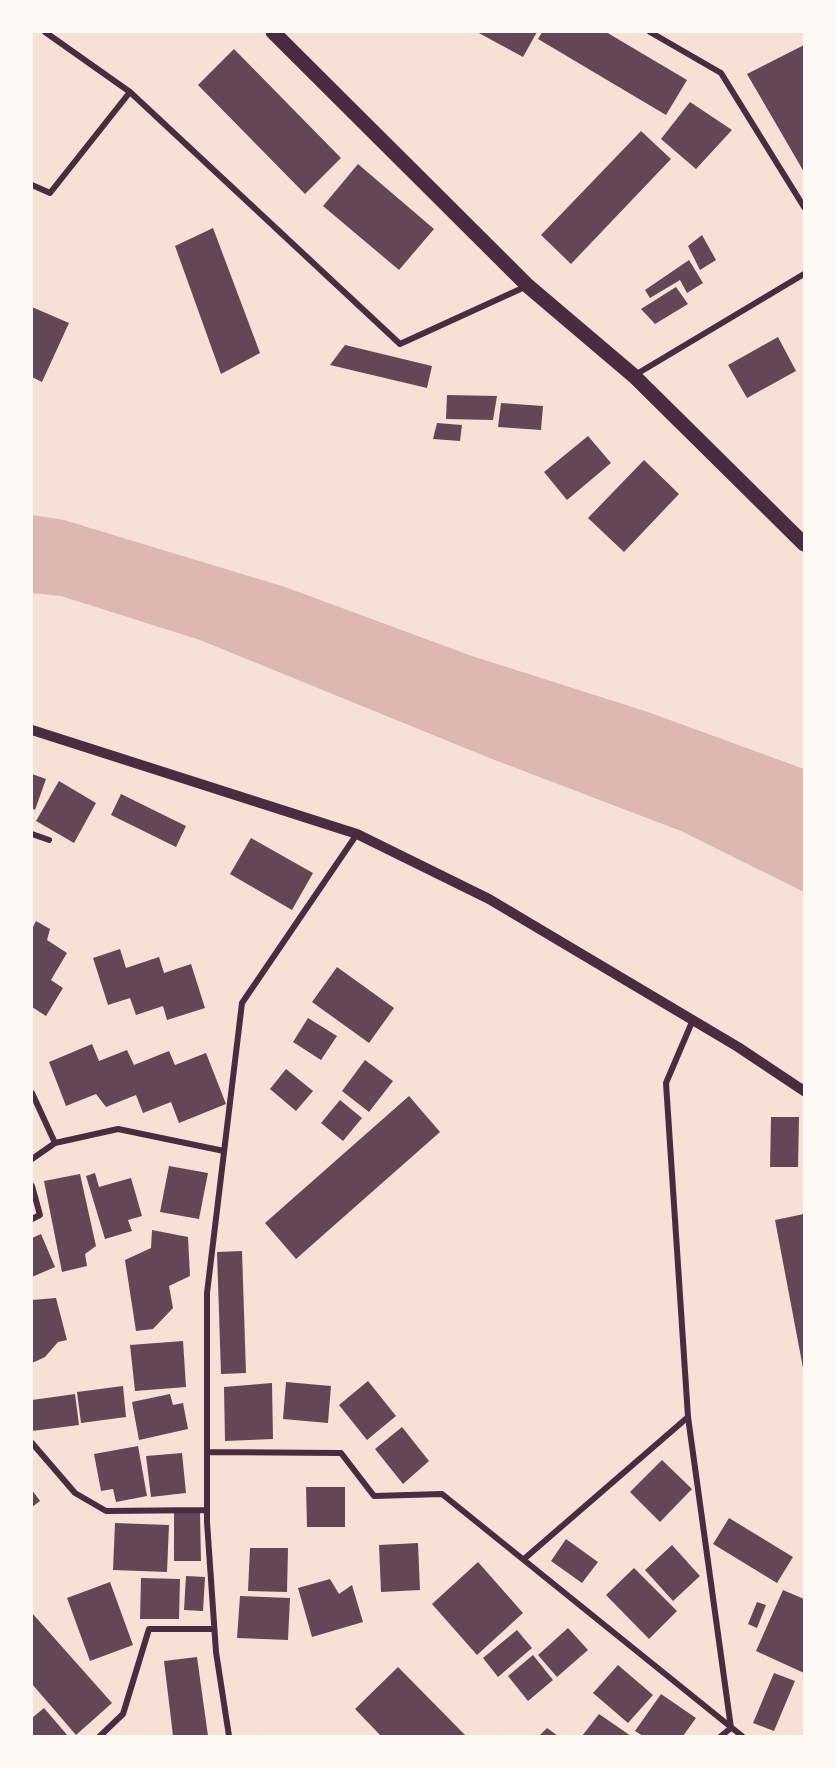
<!DOCTYPE html>
<style>
body{margin:0}
#map{position:relative;width:836px;height:1768px;overflow:hidden;background:#f7e1d7;font-family:Figtree,sans-serif}
canvas{display:block}
.frame{position:absolute;inset:0;border:33px solid #fffaf5;pointer-events:none}
</style>
<div id="map">
<canvas width="836" height="1768"></canvas>
<div class="frame"></div>
</div>
<script>
const ctx = document.querySelector('canvas').getContext('2d');
ctx.lineJoin = 'round';
function fillPath(path, color) { ctx.fillStyle = color; ctx.fill(path, 'evenodd'); }
const toPath = rows => new Path2D(rows.map(r => 'M' + r).join(''));
function trace(path, color, width, dash) { ctx.strokeStyle = color; ctx.lineWidth = width; ctx.lineCap = dash ? 'butt' : 'round'; ctx.setLineDash(dash || []); ctx.stroke(path); }
const water = toPath([
 [32,515,64,520,285,587,472,656,648,712,804,769,804,892,681,831,487,757,200,640,61,596,32,593]
]);
const building = toPath([
 [477,32,537,32,523,57],
 [542,32,606,32,687,80,666,115,538,39],
 [804,45,804,172,747,74],
 [234,49,341,158,305,194,198,85],
 [690,102,732,130,696,169,661,139],
 [641,131,671,159,571,264,541,235],
 [358,164,434,229,399,270,323,206],
 [213,228,260,353,221,374,175,246],
 [702,235,716,260,700,270,688,246],
 [689,260,703,283,687,293,680,280,650,298,645,290],
 [676,287,688,304,655,324,641,309],
 [32,307,69,323,42,382,32,377],
 [778,337,796,371,747,398,728,365],
 [345,345,432,366,427,388,330,365],
 [447,395,497,396,493,420,446,419],
 [501,403,543,406,541,430,498,427],
 [437,423,462,425,460,441,433,439],
 [588,436,611,463,567,500,544,472],
 [644,460,679,494,624,552,588,518],
 [32,774,46,779,35,810,32,808],
 [59,781,96,803,74,843,36,821],
 [121,794,186,826,176,847,111,815],
 [251,838,313,873,292,910,230,874],
 [36,921,50,929,47,940,67,953,51,980,63,988,46,1016,32,1007,32,929],
 [120,949,126,968,159,957,164,973,191,964,205,1008,167,1020,163,1006,136,1015,130,998,108,1005,93,958],
 [337,967,394,1008,369,1043,312,1002],
 [308,1018,337,1036,321,1060,293,1042],
 [92,1044,99,1061,127,1050,134,1065,169,1051,175,1065,206,1053,226,1104,179,1123,171,1102,143,1113,136,1095,106,1107,96,1094,66,1106,49,1062],
 [365,1060,393,1081,369,1112,342,1091],
 [286,1069,313,1091,296,1111,270,1089],
 [409,1096,440,1132,296,1259,265,1223],
 [340,1100,362,1118,343,1141,321,1123],
 [771,1117,799,1117,798,1167,770,1167],
 [169,1166,208,1173,199,1219,160,1212],
 [95,1173,99,1187,131,1178,142,1216,128,1220,132,1231,105,1239,86,1176],
 [80,1174,96,1246,85,1254,87,1266,62,1272,44,1181],
 [804,1214,804,1368,803,1368,775,1220],
 [152,1230,188,1237,190,1276,169,1286,173,1308,153,1329,136,1331,125,1260,151,1248],
 [41,1234,55,1267,32,1277,32,1238],
 [242,1251,246,1373,221,1374,217,1252],
 [56,1298,67,1340,58,1342,45,1357,32,1363,32,1300],
 [183,1341,186,1387,135,1391,130,1345],
 [368,1381,396,1416,367,1440,339,1405],
 [286,1382,331,1386,328,1423,283,1419],
 [272,1383,273,1439,225,1441,224,1387],
 [123,1386,126,1417,81,1423,77,1392],
 [75,1394,79,1425,32,1431,32,1400],
 [170,1394,173,1405,183,1403,188,1429,139,1440,132,1402],
 [402,1427,429,1461,403,1484,375,1449],
 [138,1446,147,1496,116,1502,113,1489,101,1491,94,1454],
 [182,1453,186,1493,151,1497,146,1456],
 [662,1460,692,1489,660,1522,630,1492],
 [306,1487,345,1487,345,1527,307,1527],
 [32,1490,40,1501,32,1507],
 [174,1513,200,1513,201,1561,174,1561],
 [729,1518,793,1557,777,1583,713,1544],
 [115,1523,169,1525,167,1572,113,1570],
 [566,1539,598,1562,582,1583,551,1561],
 [418,1543,420,1590,381,1592,379,1545],
 [672,1545,700,1576,673,1601,645,1570],
 [250,1548,288,1548,287,1592,248,1591],
 [478,1562,523,1613,477,1655,432,1604],
 [634,1568,677,1611,649,1639,606,1595],
 [186,1576,205,1577,203,1611,184,1610],
 [141,1578,180,1579,179,1619,140,1619],
 [330,1579,339,1594,352,1585,363,1622,312,1637,298,1588],
 [110,1582,133,1645,90,1661,67,1598],
 [783,1590,804,1599,804,1673,756,1651],
 [240,1596,290,1598,288,1640,237,1638],
 [757,1602,766,1605,757,1628,748,1624],
 [32,1613,112,1703,76,1735,32,1684],
 [568,1628,588,1650,557,1677,538,1655],
 [517,1630,532,1648,498,1677,483,1658],
 [533,1655,553,1680,528,1701,508,1676],
 [197,1657,208,1736,173,1736,164,1661],
 [618,1665,653,1695,628,1723,593,1693],
 [398,1667,466,1736,381,1736,355,1709],
 [774,1673,795,1681,774,1731,753,1723],
 [661,1694,696,1718,683,1736,643,1736,635,1731],
 [44,1708,68,1736,32,1736,32,1718],
 [599,1714,631,1736,582,1736],
 [547,1728,558,1736,539,1736]
]);
const minor = toPath([
 [45,32,130,92,400,344,527,286],
 [650,32,721,73,804,207],
 [32,185,50,193,130,92],
 [635,375,804,274],
 [32,834,49,840],
 [692,1022,666,1083,688,1417,731,1728,721,1736],
 [32,1093,55,1143],
 [32,1159,55,1143,118,1129,224,1151],
 [32,1186,40,1215,32,1219],
 [32,1443,75,1493,106,1511,207,1510],
 [207,1452,341,1453,374,1496,442,1494,742,1736],
 [524,1559,688,1417],
 [100,1736,123,1714,149,1629,214,1629],
 [229,1736,216,1652,207,1522,207,1293,242,1003,357,834]
]);
const tertiary = toPath([
 [32,730,357,834,489,899,738,1047,804,1091]
]);
const primary = toPath([
 [273,32,528,286,634,376,804,544]
]);
fillPath(water, '#dcb8b0');
fillPath(building, '#644757');
trace(minor, '#4a2c40', 6);
trace(tertiary, '#4a2c40', 10);
trace(primary, '#4a2c40', 15);
</script>
